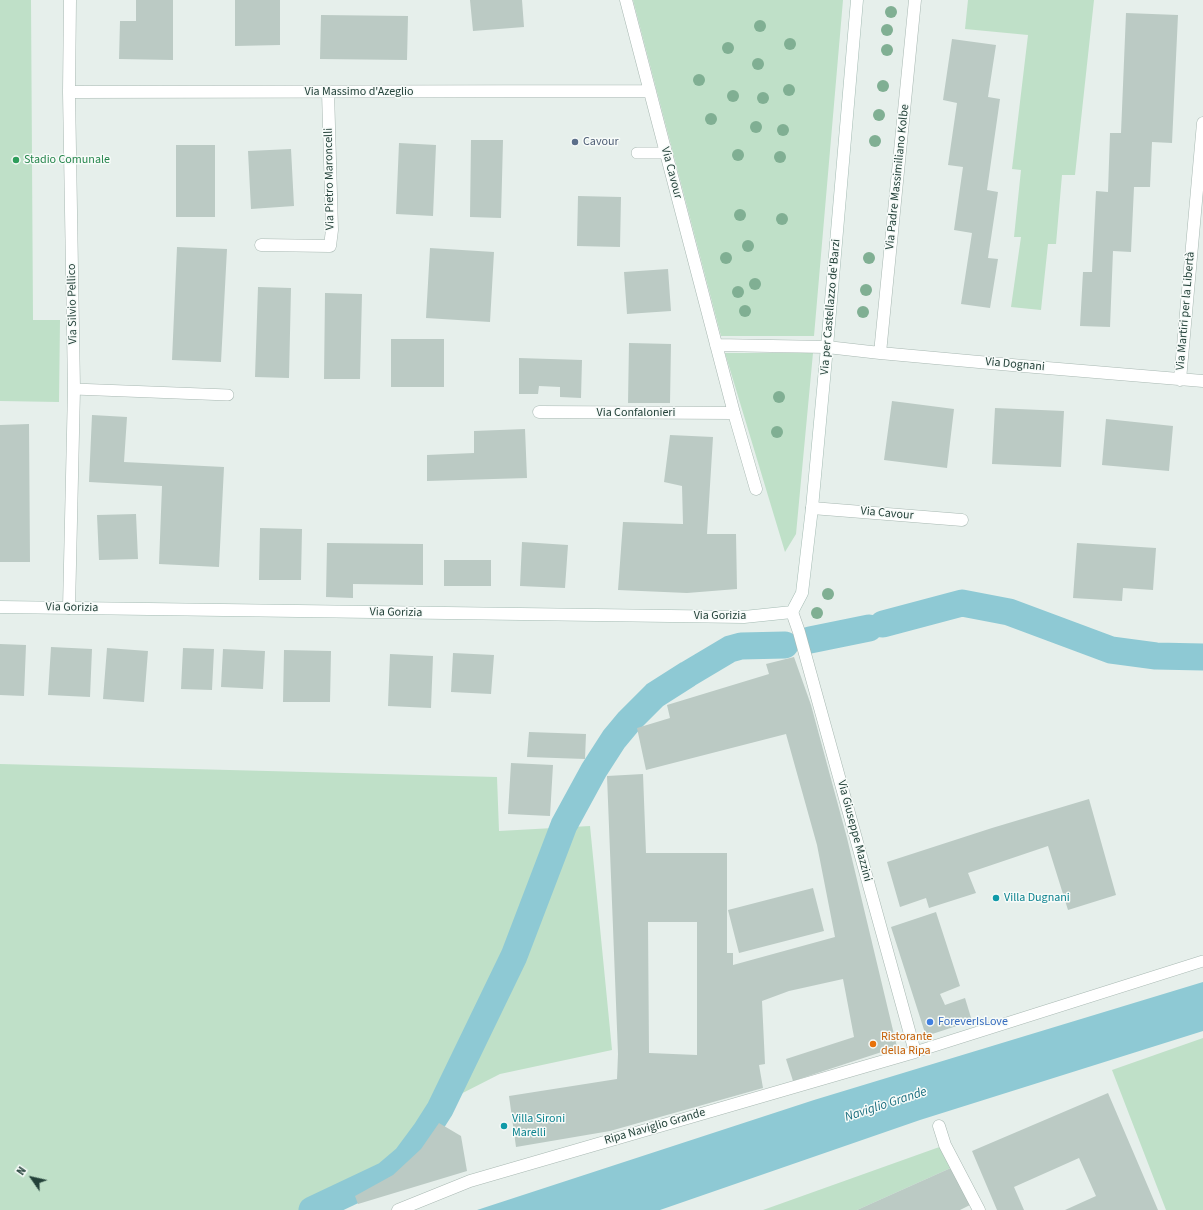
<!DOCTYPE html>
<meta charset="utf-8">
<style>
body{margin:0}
#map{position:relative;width:1203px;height:1210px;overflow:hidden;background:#e6efeb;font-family:"Source Sans 3",sans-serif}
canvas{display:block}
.north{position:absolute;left:12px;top:1158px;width:40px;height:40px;-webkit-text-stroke:3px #f7fbf9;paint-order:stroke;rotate:304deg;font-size:11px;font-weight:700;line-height:16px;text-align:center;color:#24423a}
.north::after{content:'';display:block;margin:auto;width:14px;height:18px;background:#24423a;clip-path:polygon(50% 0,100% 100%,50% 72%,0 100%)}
</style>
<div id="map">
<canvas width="1203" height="1210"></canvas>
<div class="north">N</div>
</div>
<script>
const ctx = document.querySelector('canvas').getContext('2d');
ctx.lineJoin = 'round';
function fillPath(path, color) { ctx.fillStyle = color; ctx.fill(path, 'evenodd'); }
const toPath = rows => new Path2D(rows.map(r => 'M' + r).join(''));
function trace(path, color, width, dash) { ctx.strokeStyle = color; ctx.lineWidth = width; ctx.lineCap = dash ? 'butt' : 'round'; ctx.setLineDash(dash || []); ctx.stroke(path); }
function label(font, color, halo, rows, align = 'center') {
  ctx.font = font + ' "Source Sans 3",sans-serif'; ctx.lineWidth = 3; ctx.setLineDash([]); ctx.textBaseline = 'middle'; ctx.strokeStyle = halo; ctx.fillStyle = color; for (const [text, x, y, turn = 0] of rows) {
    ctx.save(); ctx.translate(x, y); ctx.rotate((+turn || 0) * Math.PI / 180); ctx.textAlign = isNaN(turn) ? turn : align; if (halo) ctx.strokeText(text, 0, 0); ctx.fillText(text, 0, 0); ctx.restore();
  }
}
const green = toPath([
 [0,0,31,0,33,320,60,320,59,402,0,401],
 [633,0,843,0,814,336,721,336],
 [968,0,1094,0,1075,175,1062,175,1056,244,1048,244,1041,310,1011,307,1021,237,1014,237,1021,170,1012,169,1028,35,965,29],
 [725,353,813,353,796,534,785,552],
 [0,764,497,777,499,831,590,826,612,1050,500,1074,445,1102,386,1160,324,1210,0,1210],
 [1203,1038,1203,1210,1166,1210,1112,1070],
 [945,1145,953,1167,857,1210,763,1210]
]);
const water = toPath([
 [1203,982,1203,1031,920,1120,660,1210,477,1210,814,1100]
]);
const canal = toPath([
 [883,624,962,603,1009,612,1111,650,1156,656,1203,657],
 [810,640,869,628],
 [312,1210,386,1175,406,1158,426,1131,440,1109,514,956,564,825,594,770,614,739,629,721,655,695,688,674,730,649,741,646,785,645]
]);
const building = toPath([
 [136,0,173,0,173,60,119,59,120,21,136,21],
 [235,0,280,0,280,45,235,46],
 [470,0,522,0,524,27,473,31],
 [1126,13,1178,15,1172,143,1152,142,1150,187,1134,187,1131,252,1113,251,1110,327,1080,326,1083,272,1092,272,1096,191,1108,192,1110,133,1121,133],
 [321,15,408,16,407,60,320,59],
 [952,39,996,45,988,97,1000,99,987,190,998,192,988,258,998,259,990,308,961,304,972,233,954,230,963,167,948,165,957,103,943,100],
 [471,140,503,140,501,218,470,217],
 [399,143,436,145,433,216,396,214],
 [176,145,215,145,215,217,176,217],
 [291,149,294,206,251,209,248,151],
 [578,196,621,197,620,247,577,246],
 [177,247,227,249,221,362,172,360],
 [430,248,494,252,490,322,426,318],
 [668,269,671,311,627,314,624,272],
 [258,287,291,288,289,378,255,377],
 [325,293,362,294,360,379,324,379],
 [391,339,444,339,444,387,391,387],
 [629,343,671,344,670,403,628,403],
 [519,358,582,360,581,398,560,397,560,387,539,386,538,394,519,394],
 [892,401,954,409,947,468,884,460],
 [995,408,1064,411,1061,467,992,464],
 [92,415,127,417,124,462,224,467,219,567,159,564,162,486,89,482],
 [1106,419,1173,426,1169,471,1102,465],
 [29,424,30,562,0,562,0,425],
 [525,429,527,478,427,481,427,455,474,453,474,431],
 [670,435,713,437,707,534,736,534,737,589,687,593,618,590,623,522,683,524,682,486,664,482],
 [136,514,138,559,99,560,97,515],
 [260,528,302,529,301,580,259,580],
 [522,542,568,545,565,588,520,586],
 [327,543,423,544,423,585,353,584,353,598,326,597],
 [1077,543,1156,548,1153,590,1123,588,1122,601,1073,598],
 [444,560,491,560,491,586,444,586],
 [0,644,26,645,24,696,0,695],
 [51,647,92,649,90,697,48,695],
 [107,648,148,651,144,702,103,699],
 [183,648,214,649,212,690,181,689],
 [223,649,265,651,263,689,221,687],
 [284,650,331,651,330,702,283,702],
 [453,653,494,655,491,694,451,692],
 [390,654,433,656,431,708,388,706],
 [794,657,811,705,847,838,897,1047,793,1081,786,1059,854,1037,843,979,789,991,762,1001,765,1064,759,1065,763,1088,610,1131,516,1147,509,1096,617,1079,618,1054,607,776,643,774,646,853,727,853,727,953,733,953,733,965,835,937,817,845,786,734,646,770,637,728,670,718,667,705,769,674,766,664],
 [648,922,697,922,697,1055,649,1053],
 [529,732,586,734,585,759,527,757],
 [511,763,553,765,550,816,508,814],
 [1089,799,1116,895,1068,910,1048,846,968,873,976,893,929,908,926,898,900,907,887,862,992,828],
 [813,888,824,931,739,953,728,910],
 [936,912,960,986,940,994,945,1005,965,998,972,1021,926,1036,891,927],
 [1108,1093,1158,1210,1065,1210,1096,1196,1079,1158,1014,1187,1024,1210,997,1210,972,1151],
 [439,1123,461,1136,467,1171,358,1204,355,1196,393,1175,421,1149],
 [953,1167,970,1205,960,1210,857,1210]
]);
const lane = toPath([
 [637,153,666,153],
 [74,389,228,395],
 [915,1052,1203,961]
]);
const street = toPath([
 [626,0,734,413,756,489],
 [69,92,650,91],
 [261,245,330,246,332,230,328,92],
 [716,345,827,347,880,353,1023,366,1203,381],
 [880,353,915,0],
 [1180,380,1203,123],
 [539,412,734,413],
 [812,508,962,520],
 [69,608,74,389,69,92,70,0],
 [939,1126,945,1145,979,1210],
 [398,1210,470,1181,915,1052,799,632,792,612]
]);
const secondary = toPath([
 [0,607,744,617,792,612,802,593,812,508,827,347,857,0]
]);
const trees = [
 [891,12],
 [760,26],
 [887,30],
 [790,44],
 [728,48],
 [887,50],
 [758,64],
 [699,80],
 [883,86],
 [789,90],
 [733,96],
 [763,98],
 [879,115],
 [711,119],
 [756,127],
 [783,130],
 [875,141],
 [738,155],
 [780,157],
 [740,215],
 [782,219],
 [748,246],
 [726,258],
 [869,258],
 [755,284],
 [866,290],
 [738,292],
 [745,311],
 [863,312],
 [779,397],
 [777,432],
 [828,594],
 [817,613]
];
const markers = [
 [575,142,4,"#5c6f8a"],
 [16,160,4,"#2e9e5b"],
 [996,898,4,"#0f9aa8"],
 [930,1022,4,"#3f7fe0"],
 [873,1044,4,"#e8710a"],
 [504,1126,4,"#0f9aa8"]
];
const streetNames = [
 ["Via Massimo d'Azeglio",359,92],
 ["Via Cavour",671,173,75],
 ["Via Padre Massimiliano Kolbe",898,177,-84],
 ["Via Pietro Maroncelli",330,179,-91],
 ["Via Silvio Pellico",73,304,-91],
 ["Via per Castellazzo de'Barzi",831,307,-85],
 ["Via Martiri per la Libertà",1186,311,-85],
 ["Via Dognani",1015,365,5],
 ["Via Confalonieri",636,413],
 ["Via Cavour",887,514,5],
 ["Via Gorizia",72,608,1],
 ["Via Gorizia",396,613,1],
 ["Via Gorizia",720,616],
 ["Via Giuseppe Mazzini",854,831,75],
 ["Ripa Naviglio Grande",655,1127,-16]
];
const serviceNames = [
 ["Cavour",583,142]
];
const leisureNames = [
 ["Stadio Comunale",24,160]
];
const cultureNames = [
 ["Villa Dugnani",1004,898],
 ["Villa Sironi",512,1119],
 ["Marelli",512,1133]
];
const shopNames = [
 ["ForeverIsLove",938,1022]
];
const foodNames = [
 ["Ristorante",881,1037],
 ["della Ripa",881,1051]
];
const waterNames = [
 ["Naviglio Grande",886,1105,-18]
];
fillPath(green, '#bfe0c8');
fillPath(water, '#8ec9d4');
trace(canal, '#8ec9d4', 27);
fillPath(building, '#bbcac4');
trace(lane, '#a8b8b2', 12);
trace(street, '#a8b8b2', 13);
trace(secondary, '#a4bbb3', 13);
trace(lane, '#fff', 11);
trace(street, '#fff', 12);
trace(secondary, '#fff', 12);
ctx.fillStyle = '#80af93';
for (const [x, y] of trees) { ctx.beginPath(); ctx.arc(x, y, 6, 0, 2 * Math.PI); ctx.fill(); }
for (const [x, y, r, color] of markers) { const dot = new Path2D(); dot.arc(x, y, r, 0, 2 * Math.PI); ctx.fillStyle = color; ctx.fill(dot); trace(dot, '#f7fbf9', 1.5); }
label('12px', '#24423a', '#f7fbf9', streetNames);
label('12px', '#4e5e75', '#f7fbf9', serviceNames, 'left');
label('12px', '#27864d', '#f7fbf9', leisureNames, 'left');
label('12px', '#0d838f', '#f7fbf9', cultureNames, 'left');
label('12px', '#366cbe', '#f7fbf9', shopNames, 'left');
label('12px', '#c56008', '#f7fbf9', foodNames, 'left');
label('italic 13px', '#1c6f80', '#f7fbf9', waterNames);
</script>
